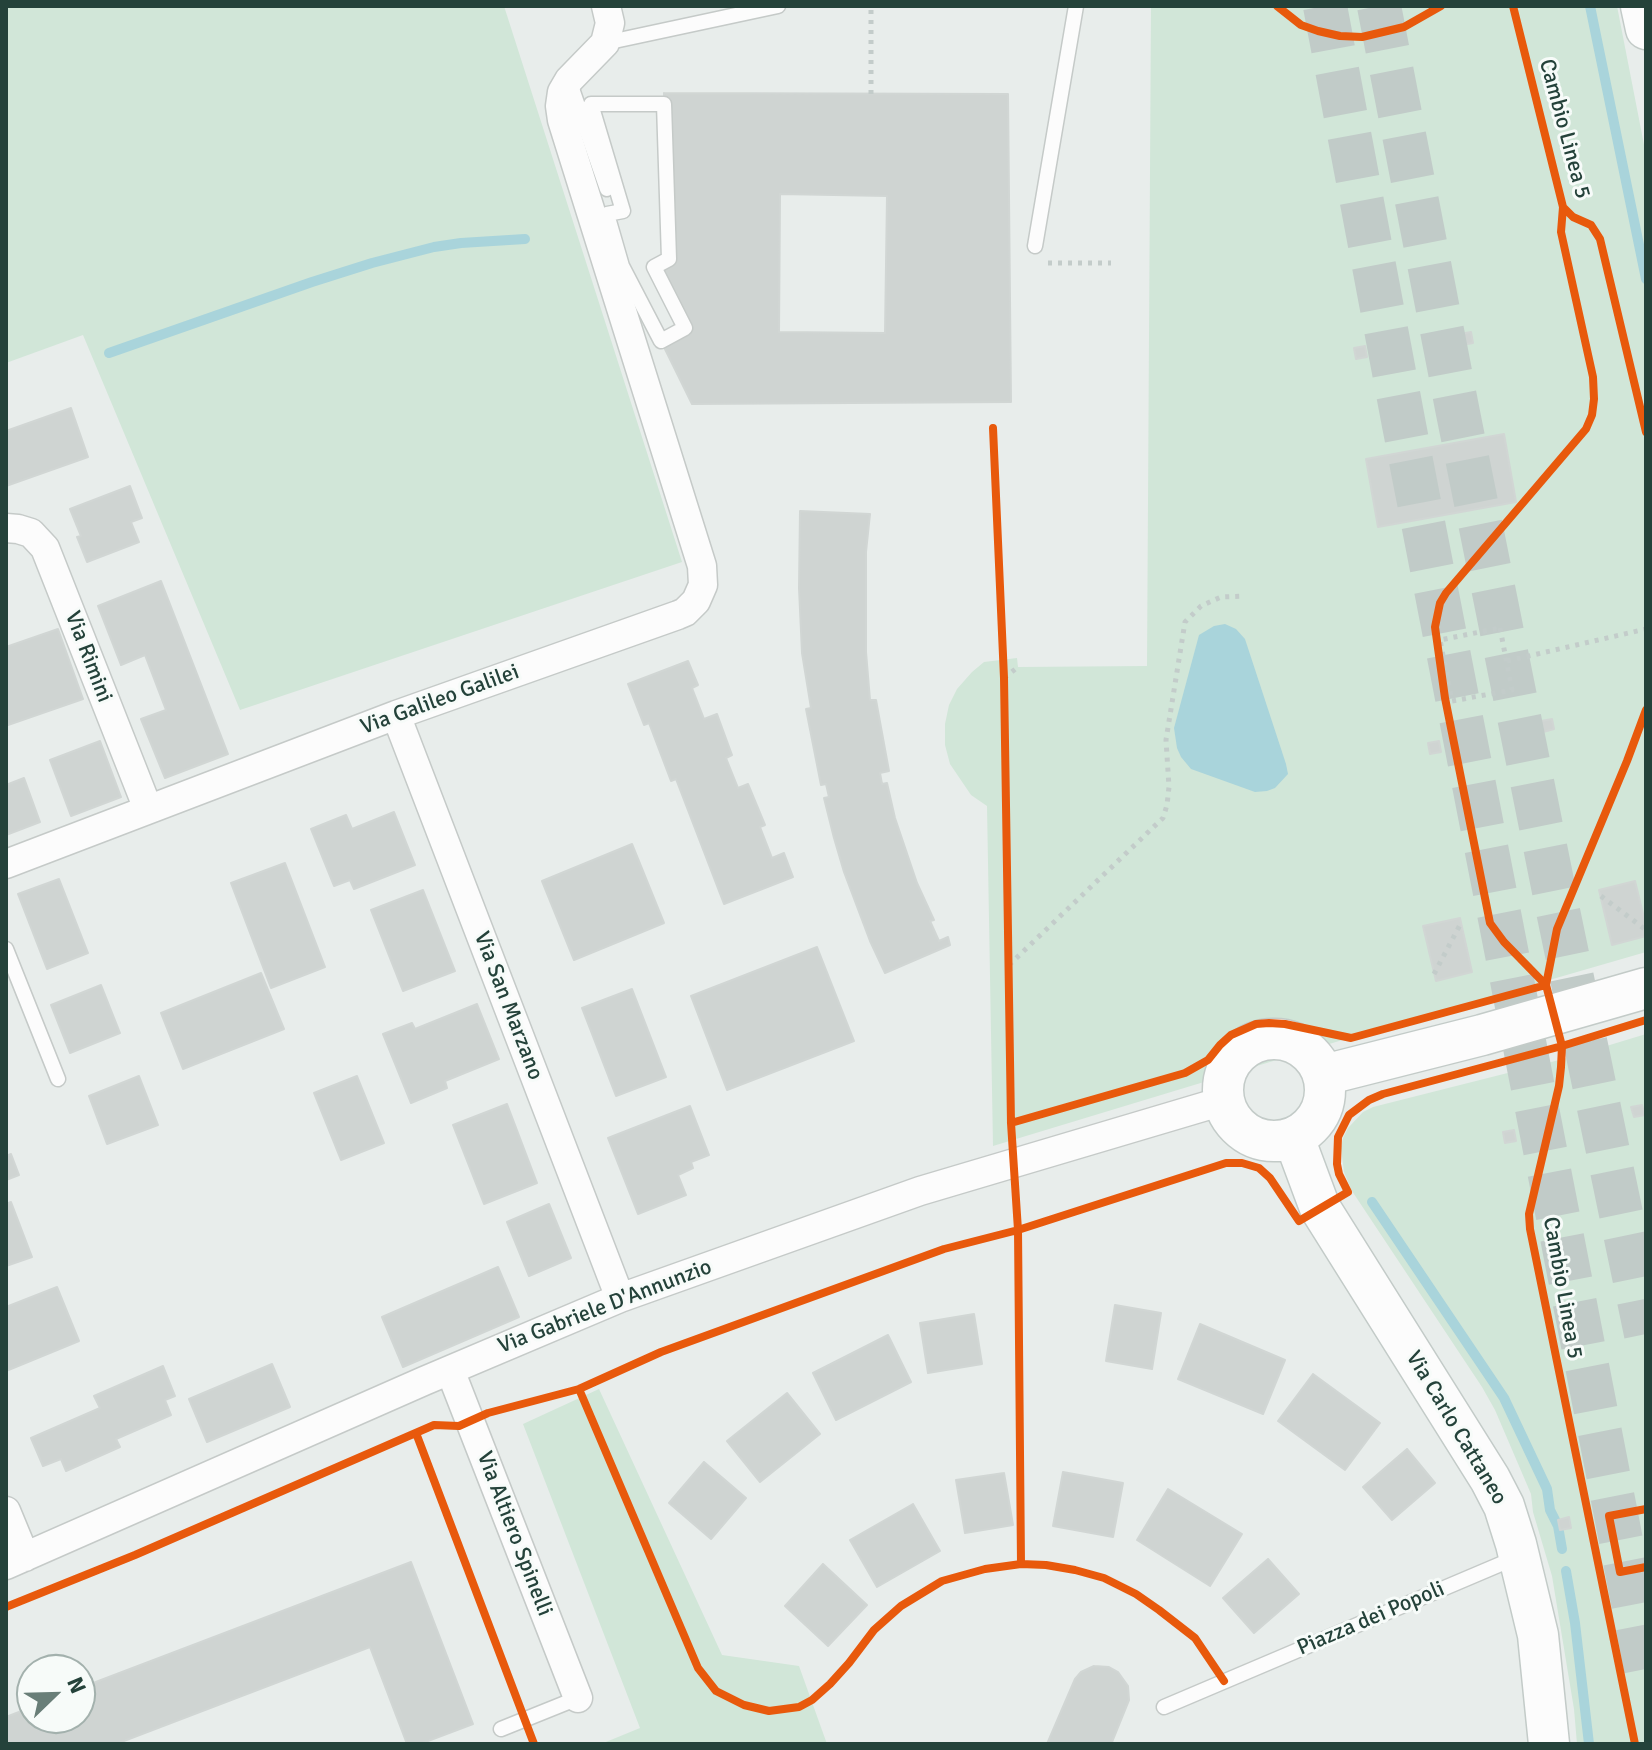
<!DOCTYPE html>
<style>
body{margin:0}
#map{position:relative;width:1652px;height:1750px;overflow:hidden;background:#e8edeb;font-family:Signika,sans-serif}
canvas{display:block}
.frame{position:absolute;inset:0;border:8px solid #24423a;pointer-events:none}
.north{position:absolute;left:16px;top:1654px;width:80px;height:80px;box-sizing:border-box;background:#f7fbf9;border:2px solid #a3b1ad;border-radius:50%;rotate:67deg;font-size:22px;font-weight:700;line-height:32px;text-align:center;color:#24423a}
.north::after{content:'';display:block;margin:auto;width:28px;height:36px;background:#697e78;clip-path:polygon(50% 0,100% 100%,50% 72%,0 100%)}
</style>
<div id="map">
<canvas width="1652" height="1750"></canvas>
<div class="frame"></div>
<div class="north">N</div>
</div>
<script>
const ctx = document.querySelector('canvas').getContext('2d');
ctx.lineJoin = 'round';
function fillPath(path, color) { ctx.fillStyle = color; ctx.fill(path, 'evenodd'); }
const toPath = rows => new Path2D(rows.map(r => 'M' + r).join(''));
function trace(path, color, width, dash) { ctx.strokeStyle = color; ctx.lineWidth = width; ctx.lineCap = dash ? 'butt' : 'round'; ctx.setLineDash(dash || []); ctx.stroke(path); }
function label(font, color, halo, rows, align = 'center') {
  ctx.font = font + ' Signika,sans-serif'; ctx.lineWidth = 6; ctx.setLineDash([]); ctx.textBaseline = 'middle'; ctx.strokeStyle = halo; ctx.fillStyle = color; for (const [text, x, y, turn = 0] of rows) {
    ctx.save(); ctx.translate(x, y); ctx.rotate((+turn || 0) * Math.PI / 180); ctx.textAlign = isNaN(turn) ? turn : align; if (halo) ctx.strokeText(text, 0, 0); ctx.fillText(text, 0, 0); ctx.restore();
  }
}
const green = toPath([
 [6,6,504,6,682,562,240,710,83,335,6,363],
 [1151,6,1617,6,1646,155,1646,952,1349,1038,993,1146,987,806,971,795,950,764,945,745,945,724,949,705,957,689,972,672,984,662,1017,658,1018,667,1147,666],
 [1646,1034,1646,1744,1577,1744,1574,1709,1552,1576,1533,1512,1531,1494,1495,1410,1482,1387,1352,1191,1344,1172,1341,1148,1343,1138,1348,1128,1363,1112,1373,1107,1567,1058],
 [599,1389,722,1655,799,1666,827,1744,601,1744,640,1728,523,1424]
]);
const water = toPath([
 [1225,624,1236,629,1245,639,1286,764,1288,774,1275,788,1267,791,1255,792,1191,769,1181,757,1177,748,1174,728,1199,635,1214,626]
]);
const stream = toPath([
 [1590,6,1646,279],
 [109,353,312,282,372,263,434,247,461,243,525,239],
 [1372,1202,1504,1398,1547,1489,1550,1510,1558,1526,1562,1549],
 [1566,1571,1575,1623,1589,1744]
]);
const building = toPath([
 [664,93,1008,94,1011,402,692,404,661,341,685,328,654,267,669,259,664,93],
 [780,194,887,196,885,333,779,332,780,194],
 [1471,332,1473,343,1462,345,1460,334,1471,332],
 [1365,346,1367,357,1356,359,1354,348,1365,346],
 [71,408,88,457,6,486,6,431,71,408],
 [1504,434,1516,502,1378,527,1366,459,1504,434],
 [130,486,142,518,131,522,139,542,87,562,77,537,81,536,70,509,130,486],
 [800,511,870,514,866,552,866,652,870,700,876,700,889,771,880,773,882,784,887,783,895,818,917,883,934,920,930,921,939,941,948,937,950,945,885,973,870,941,844,872,834,838,824,798,829,797,826,784,821,785,806,709,811,708,802,653,799,588,800,511],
 [161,581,228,754,165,778,141,719,166,710,145,655,121,665,98,606,161,581],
 [58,629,83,699,8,725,6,721,6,647,58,629],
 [688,661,698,685,692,688,704,719,717,714,732,755,726,758,738,788,748,784,765,825,760,827,772,858,784,853,793,877,724,904,676,779,671,781,649,723,644,725,628,684,688,661],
 [1552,719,1554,729,1543,732,1541,721,1552,719],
 [100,741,121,797,71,816,50,760,100,741],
 [1439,741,1441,752,1430,754,1428,743,1439,741],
 [24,778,40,822,6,835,6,785,24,778],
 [394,812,415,865,354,889,350,880,334,886,311,829,346,815,352,829,394,812],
 [632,844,664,923,574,960,542,881,632,844],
 [285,863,325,967,271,988,231,883,285,863],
 [59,879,88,953,47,969,18,894,59,879],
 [1635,881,1646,926,1646,936,1612,945,1599,890,1635,881],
 [423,890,455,971,403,991,371,910,423,890],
 [1460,918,1472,972,1436,981,1423,926,1460,918],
 [817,947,854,1041,727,1090,691,996,817,947],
 [261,973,284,1029,183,1069,161,1013,261,973],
 [101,985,120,1033,70,1053,51,1005,101,985],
 [632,989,666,1077,616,1096,582,1008,632,989],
 [477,1004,499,1059,445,1081,447,1088,411,1103,383,1034,412,1023,415,1029,477,1004],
 [139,1076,158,1125,107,1144,89,1096,139,1076],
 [357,1076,384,1143,341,1160,314,1093,357,1076],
 [507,1104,537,1183,484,1204,453,1125,507,1104],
 [1642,1105,1645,1115,1634,1117,1631,1107,1642,1105],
 [690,1106,709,1155,691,1162,693,1168,678,1175,686,1195,638,1214,608,1138,690,1106],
 [1514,1130,1516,1141,1505,1143,1503,1132,1514,1130],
 [11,1154,19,1175,6,1180,6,1156,11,1154],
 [11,1202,32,1257,6,1266,6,1204,11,1202],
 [549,1204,571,1258,529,1276,507,1222,549,1204],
 [498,1267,519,1317,403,1367,382,1317,498,1267],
 [57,1287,79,1341,6,1371,6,1307,57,1287],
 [1115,1305,1161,1313,1152,1369,1106,1361,1115,1305],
 [974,1314,982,1364,928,1373,920,1323,974,1314],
 [1200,1324,1285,1360,1263,1414,1178,1379,1200,1324],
 [888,1335,911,1382,836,1420,813,1373,888,1335],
 [272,1364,290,1407,207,1442,189,1399,272,1364],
 [163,1366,175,1396,165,1400,171,1415,116,1439,120,1447,66,1471,61,1459,43,1466,31,1438,100,1408,94,1396,163,1366],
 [1313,1374,1380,1423,1345,1470,1278,1421,1313,1374],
 [787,1393,820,1434,760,1482,727,1441,787,1393],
 [1407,1449,1435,1483,1392,1520,1363,1487,1407,1449],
 [704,1462,746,1498,711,1539,669,1503,704,1462],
 [1063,1472,1123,1483,1113,1537,1053,1526,1063,1472],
 [1004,1473,1013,1525,965,1533,956,1480,1004,1473],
 [1168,1489,1242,1534,1210,1586,1137,1540,1168,1489],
 [913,1504,940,1551,877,1587,850,1540,913,1504],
 [1569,1517,1571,1528,1560,1530,1558,1520,1569,1517],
 [1268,1559,1299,1594,1254,1633,1223,1598,1268,1559],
 [411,1562,473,1724,420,1744,407,1744,370,1647,116,1744,6,1744,6,1717,32,1707,32,1718,80,1718,80,1688,411,1562],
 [823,1564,867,1605,828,1646,785,1606,823,1564],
 [1094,1666,1109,1667,1118,1672,1128,1686,1129,1700,1112,1742,1115,1744,1047,1744,1075,1679,1081,1672,1094,1666]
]);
const highwayTunnel = toPath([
 [1325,6,1404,425,1646,1669],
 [1379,6,1458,413,1557,906,1646,1334]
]);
const path = toPath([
 [871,94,871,6],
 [1048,263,1111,263],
 [1500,628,1512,690,1452,701,1440,640,1500,628],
 [1507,661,1646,629],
 [1004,678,1018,667],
 [1601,896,1646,930],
 [1009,965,1163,818,1167,805,1169,787,1166,740,1185,622,1201,606,1221,597,1245,596],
 [1434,974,1461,923]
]);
const lane = toPath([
 [605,43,778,6],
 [569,80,607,189],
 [591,104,664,104,669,259,654,267,685,328,661,341,622,266,607,214,623,211,591,104],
 [1035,246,1076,6],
 [6,949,58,1079],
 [1164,1707,1515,1558],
 [501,1729,578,1698]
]);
const street = toPath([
 [6,528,18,529,31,533,45,548,148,809],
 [396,715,620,1298],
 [6,864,396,715,678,615,685,612,696,601,703,585,702,566,562,120,560,106,562,92,569,80,605,43,610,23,606,6],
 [450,1370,578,1698],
 [6,1511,25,1557],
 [6,1565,424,1381,620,1298,920,1191,1223,1101]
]);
const secondary = toPath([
 [1641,6,1646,29],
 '1223 1090a51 51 0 1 1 102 0a51 51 0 1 1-102 0Z',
 [1324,1075,1482,1035,1646,988],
 [1294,1138,1320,1208,1490,1479,1504,1506,1516,1544,1538,1635,1549,1744]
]);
const cycleway = toPath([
 [1277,6,1301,25,1318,31,1340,36,1362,37,1404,27,1441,6],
 [1513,6,1563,207,1573,217,1591,225,1600,239,1646,432],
 [993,428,1004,678,1011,1123,1018,1230,1021,1564],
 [1011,1123,1185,1073,1208,1060,1220,1045,1231,1035,1256,1024,1269,1023,1285,1024,1351,1038,1546,985,1504,942,1490,923,1445,698,1435,627,1440,603,1446,593,1586,429,1592,415,1594,399,1593,377,1561,232,1563,207],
 [579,1389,698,1668,716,1691,744,1705,769,1711,799,1707,812,1700,830,1684,849,1663,874,1630,901,1606,942,1581,985,1569,1021,1564,1046,1565,1075,1570,1104,1578,1136,1594,1159,1610,1195,1638,1224,1681],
 [416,1433,534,1744],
 [1646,1509,1609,1516,1620,1572,1646,1567],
 [6,1607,135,1555,434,1425,459,1426,488,1413,579,1389,661,1352,944,1249,1018,1230,1226,1163,1242,1163,1259,1168,1270,1178,1299,1221,1348,1192,1339,1174,1337,1164,1338,1137,1349,1115,1369,1100,1383,1094,1562,1046,1646,1020],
 [1635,1744,1530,1229,1529,1214,1559,1086,1561,1067,1562,1046,1546,985,1557,929,1627,761,1646,710]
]);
const streetNames = [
 ["Cambio Linea 5",1564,129,75],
 ["Via Rimini",88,657,69],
 ["Via Galileo Galilei",440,700,-20],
 ["Via San Marzano",508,1006,69],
 ["Cambio Linea 5",1562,1288,80],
 ["Via Gabriele D'Annunzio",605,1307,-21],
 ["Via Carlo Cattaneo",1456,1428,59],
 ["Via Altiero Spinelli",514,1534,69],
 ["Piazza dei Popoli",1371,1619,-23]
];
fillPath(green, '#d1e6d8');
fillPath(water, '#a9d4db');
trace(stream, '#a9d4db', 10);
fillPath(building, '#cfd4d2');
trace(building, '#d1d6d4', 2);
trace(highwayTunnel, '#c1cbc8', 44, [44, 22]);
trace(lane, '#c5cac8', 17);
trace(street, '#c5cac8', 31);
trace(secondary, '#c3cbc8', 43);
trace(path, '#c3ccca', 5, [4, 6]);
trace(lane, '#fcfcfc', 14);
trace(street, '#fcfcfc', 28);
trace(secondary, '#fcfcfc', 40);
trace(cycleway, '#e8590c', 8);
label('22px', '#24423a', '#f7fbf9', streetNames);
</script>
